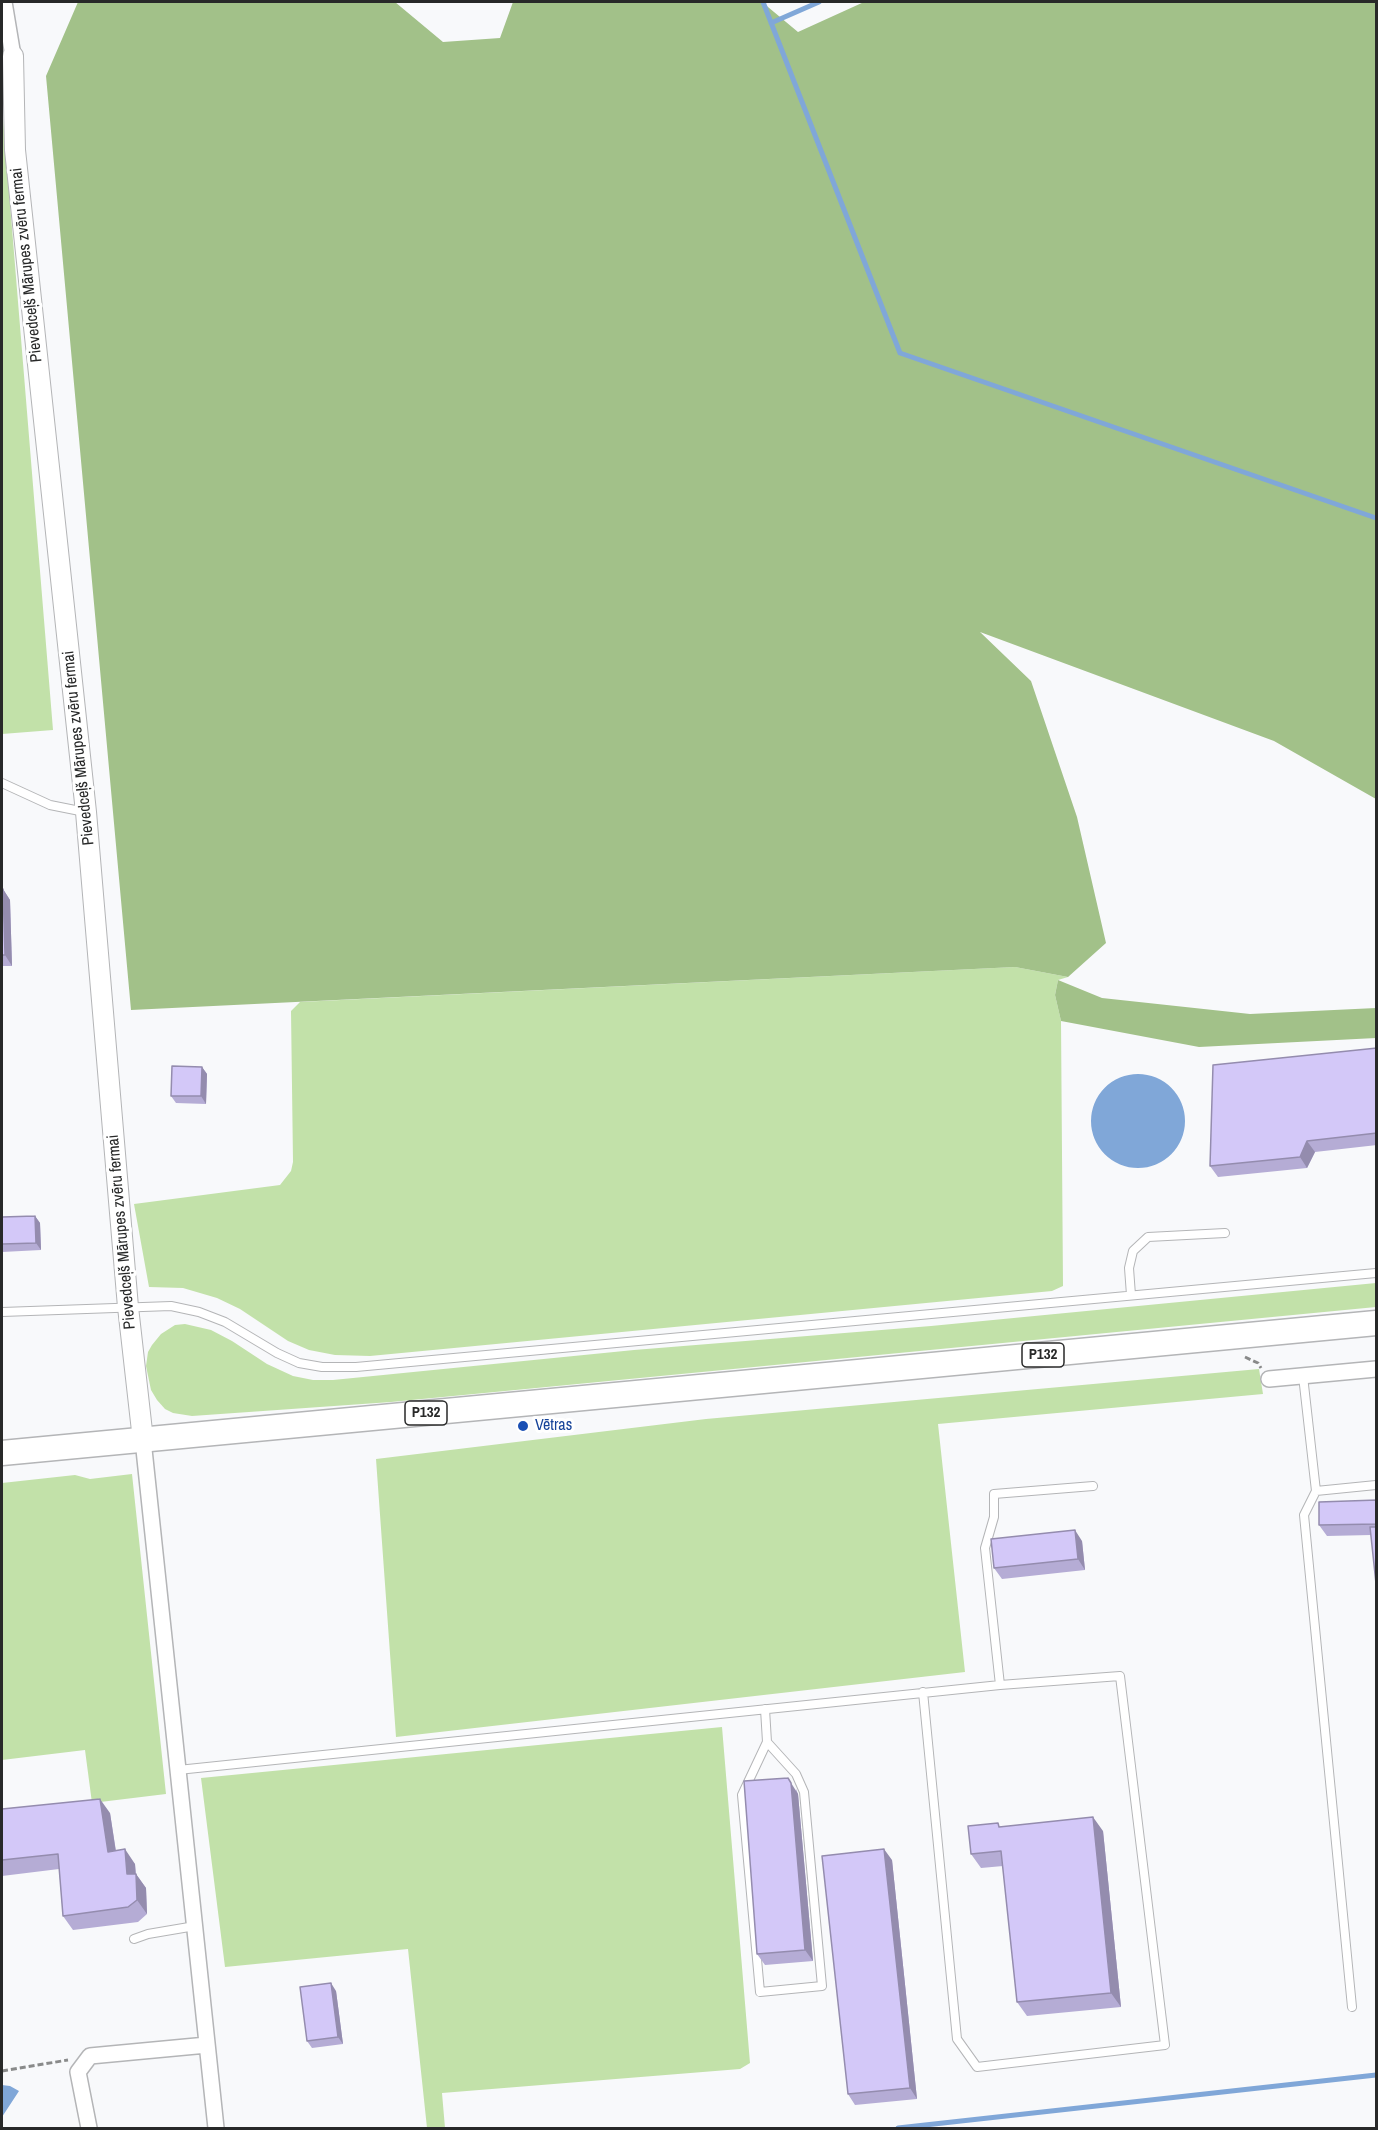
<!DOCTYPE html>
<meta charset="utf-8">
<style>
body{margin:0}
#map{position:relative;width:1378px;height:2130px;overflow:hidden;background:#f8f9fb;font-family:"Archivo Narrow",sans-serif}
canvas{display:block}
.frame{position:absolute;inset:0;border:3px solid #282929;pointer-events:none}
</style>
<div id="map">
<canvas width="1378" height="2130"></canvas>
<div class="frame"></div>
</div>
<script>
const ctx = document.querySelector('canvas').getContext('2d');
ctx.lineJoin = 'round';
function fillPath(path, color) { ctx.fillStyle = color; ctx.fill(path, 'evenodd'); }
const toPath = rows => new Path2D(rows.map(r => 'M' + r).join(''));
function trace(path, color, width, dash) { ctx.strokeStyle = color; ctx.lineWidth = width; ctx.lineCap = dash ? 'butt' : 'round'; ctx.setLineDash(dash || []); ctx.stroke(path); }
function label(font, color, halo, rows, align = 'center') {
  ctx.font = font + ' "Archivo Narrow",sans-serif'; ctx.lineWidth = 6; ctx.setLineDash([]); ctx.textBaseline = 'middle'; ctx.strokeStyle = halo; ctx.fillStyle = color; for (const [text, x, y, turn = 0] of rows) {
    ctx.save(); ctx.translate(x, y); ctx.rotate((+turn || 0) * Math.PI / 180); ctx.textAlign = isNaN(turn) ? turn : align; if (halo) ctx.strokeText(text, 0, 0); ctx.fillText(text, 0, 0); ctx.restore();
  }
}
const green = toPath([
 [2,106,53,730,2,734],
 [1015,967,1068,977,1058,980,1055,995,1061,1021,1063,1286,1052,1291,370,1356,335,1355,309,1350,288,1341,240,1309,217,1298,183,1288,149,1287,134,1204,280,1185,291,1171,293,1162,291,1011,300,1002],
 [1376,1283,1376,1307,391,1402,192,1416,173,1413,165,1409,157,1400,151,1390,146,1366,148,1352,152,1345,161,1334,175,1325,185,1324,211,1330,232,1341,267,1364,293,1376,313,1380,333,1380,634,1350,931,1326],
 [1259,1369,1263,1394,938,1424,965,1672,396,1737,376,1459,706,1419],
 [132,1474,166,1794,92,1803,85,1750,2,1760,2,1483,75,1475,90,1479],
 [722,1727,750,2063,740,2069,442,2093,445,2128,427,2128,408,1949,225,1967,201,1778]
]);
const forest = toPath([
 [78,2,395,2,443,42,500,38,513,2,762,2,798,32,864,2,1376,2,1376,799,1274,741,980,632,1031,681,1077,817,1106,943,1068,977,1015,967,131,1010,46,76],
 [1058,980,1102,998,1250,1014,1376,1008,1376,1038,1199,1047,1061,1021,1055,995]
]);
const water = toPath([
 '1091 1121a47 47 0 1 1 94 0a47 47 0 1 1-94 0Z',
 [2,2085,10,2086,19,2091,2,2117]
]);
const stream = toPath([
 [763,2,900,353,1376,518],
 [771,23,819,2],
 [898,2128,1376,2075]
]);
const path = toPath([
 [1245,1357,1258,1363,1261,1368],
 [2,2071,68,2060]
]);
const service = toPath([
 [2,783,50,805,85,812],
 [1131,1295,1129,1268,1133,1251,1148,1237,1225,1233],
 [2,1312,171,1306,199,1312,225,1322,277,1353,299,1363,322,1367,356,1367,1376,1273],
 [1303,1376,1316,1491,1376,1485],
 [1316,1491,1304,1515,1352,2007],
 [923,1692,957,2039,977,2067,1165,2045,1120,1676,1000,1685],
 [765,1709,767,1742,796,1774,804,1792,822,1986,760,1992,742,1795,767,1742],
 [178,1770,1000,1685,985,1548,994,1517,994,1494,1093,1486],
 [134,1939,148,1934,195,1926]
]);
const minor = toPath([
 [4,2,13,56],
 [1269,1379,1376,1369],
 [143,1440,216,2128],
 [89,2128,78,2072,90,2056,207,2045]
]);
const tertiary = toPath([
 [13,56,15,150,86,812,128,1307,143,1440]
]);
const primary = toPath([
 [2,1453,1376,1323]
]);
const wall = toPath([
 [2,889,3,889,10,900,12,966,2,966],
 [1377,1048,1377,1145,1315,1152,1307,1168,1218,1177,1210,1166],
 [202,1067,207,1074,206,1104,176,1103,171,1096],
 [35,1216,40,1223,41,1250,2,1252,2,1217],
 [1377,1500,1377,1593,1371,1535,1327,1536,1319,1525],
 [1082,1541,1085,1570,1002,1579,994,1568],
 [796,1789,798,1794,813,1961,765,1965,757,1954],
 [2,1809,110,1813,116,1851,135,1864,136,1874,146,1888,147,1914,138,1922,73,1930,63,1916,59,1869,2,1876],
 [1002,1827,1103,1831,1121,2007,1027,2016,1017,2002,1003,1866,981,1868,971,1854],
 [892,1860,917,2099,855,2105,848,2094],
 [336,1991,343,2044,312,2048,307,2041]
]);
const shadedWall = toPath([
 [3,889,10,900,12,966,5,955],
 [202,1067,207,1074,206,1104,201,1096],
 [1307,1141,1315,1152,1307,1168,1300,1157],
 [35,1216,40,1223,41,1250,36,1243],
 [1075,1530,1082,1541,1085,1570,1078,1559],
 [788,1778,798,1794,813,1961,805,1950],
 [100,1799,110,1813,118,1866,108,1852],
 [1093,1817,1103,1831,1121,2007,1111,1993],
 [125,1849,135,1864,136,1881,136,1874,146,1888,147,1914,137,1900,127,1874],
 [884,1849,892,1860,917,2099,910,2088],
 [331,1983,336,1991,343,2044,338,2037]
]);
const building = toPath([
 [2,889,3,889,5,955,2,955,2,889],
 [1377,1048,1377,1133,1307,1141,1300,1157,1210,1166,1213,1065,1377,1048],
 [172,1066,202,1067,201,1096,171,1096,172,1066],
 [35,1216,36,1243,2,1244,2,1217,35,1216],
 [1377,1500,1377,1524,1319,1525,1319,1502,1377,1500],
 [1370,1527,1377,1527,1377,1593,1370,1527],
 [1075,1530,1078,1559,994,1568,991,1539,1075,1530],
 [788,1778,791,1783,805,1950,757,1954,744,1781,788,1778],
 [100,1799,108,1852,125,1849,127,1874,136,1874,137,1900,128,1907,63,1916,58,1854,2,1860,2,1809,100,1799],
 [1093,1817,1111,1993,1017,2002,1001,1851,971,1854,968,1826,998,1823,999,1827,1093,1817],
 [884,1849,910,2088,848,2094,822,1856,884,1849],
 [331,1983,338,2037,307,2041,300,1987,331,1983]
]);
const markers = [
 [523,1426,6,"#1a4fb4"]
];
const shields = [
 [1043,1355,42],
 [426,1413,42]
];
const shieldNames = [
 ["P132",1043,1355],
 ["P132",426,1413]
];
const streetNames = [
 ["Pievedceļš Mārupes zvēru fermai",27,265,-96],
 ["Pievedceļš Mārupes zvēru fermai",79,748,-96],
 ["Pievedceļš Mārupes zvēru fermai",122,1232,-95]
];
const transitNames = [
 ["Vētras",535,1426]
];
fillPath(green, '#c2e1a9');
fillPath(forest, '#a2c189');
fillPath(water, '#80a7d8');
trace(stream, '#80a7d8', 5);
trace(service, '#b4b5b7', 10);
trace(minor, '#b4b5b7', 18);
trace(tertiary, '#b4b5b7', 22);
trace(primary, '#b4b5b7', 27);
trace(path, '#898a8a', 3, [6, 3]);
trace(service, '#fff', 8);
trace(minor, '#fff', 15);
trace(tertiary, '#fff', 20);
trace(primary, '#fff', 24);
fillPath(wall, '#b5acd5');
fillPath(shadedWall, '#948cae');
fillPath(building, '#d3c8f8');
trace(building, '#948cae', 1.5);
for (const [x, y, r, color] of markers) { const dot = new Path2D(); dot.arc(x, y, r, 0, 2 * Math.PI); ctx.fillStyle = color; ctx.fill(dot); trace(dot, '#fff', 2); }
for (const [x, y, w] of shields) { const box = new Path2D(); box.roundRect(x - w / 2, y - 12, w, 24, 4.5); ctx.fillStyle = '#fff'; ctx.fill(box); trace(box, '#282929', 1.5); }
label('bold 15px', '#282929', null, shieldNames);
label('16px', '#282929', '#fff', streetNames);
label('16px', '#164399', '#fff', transitNames, 'left');
</script>
